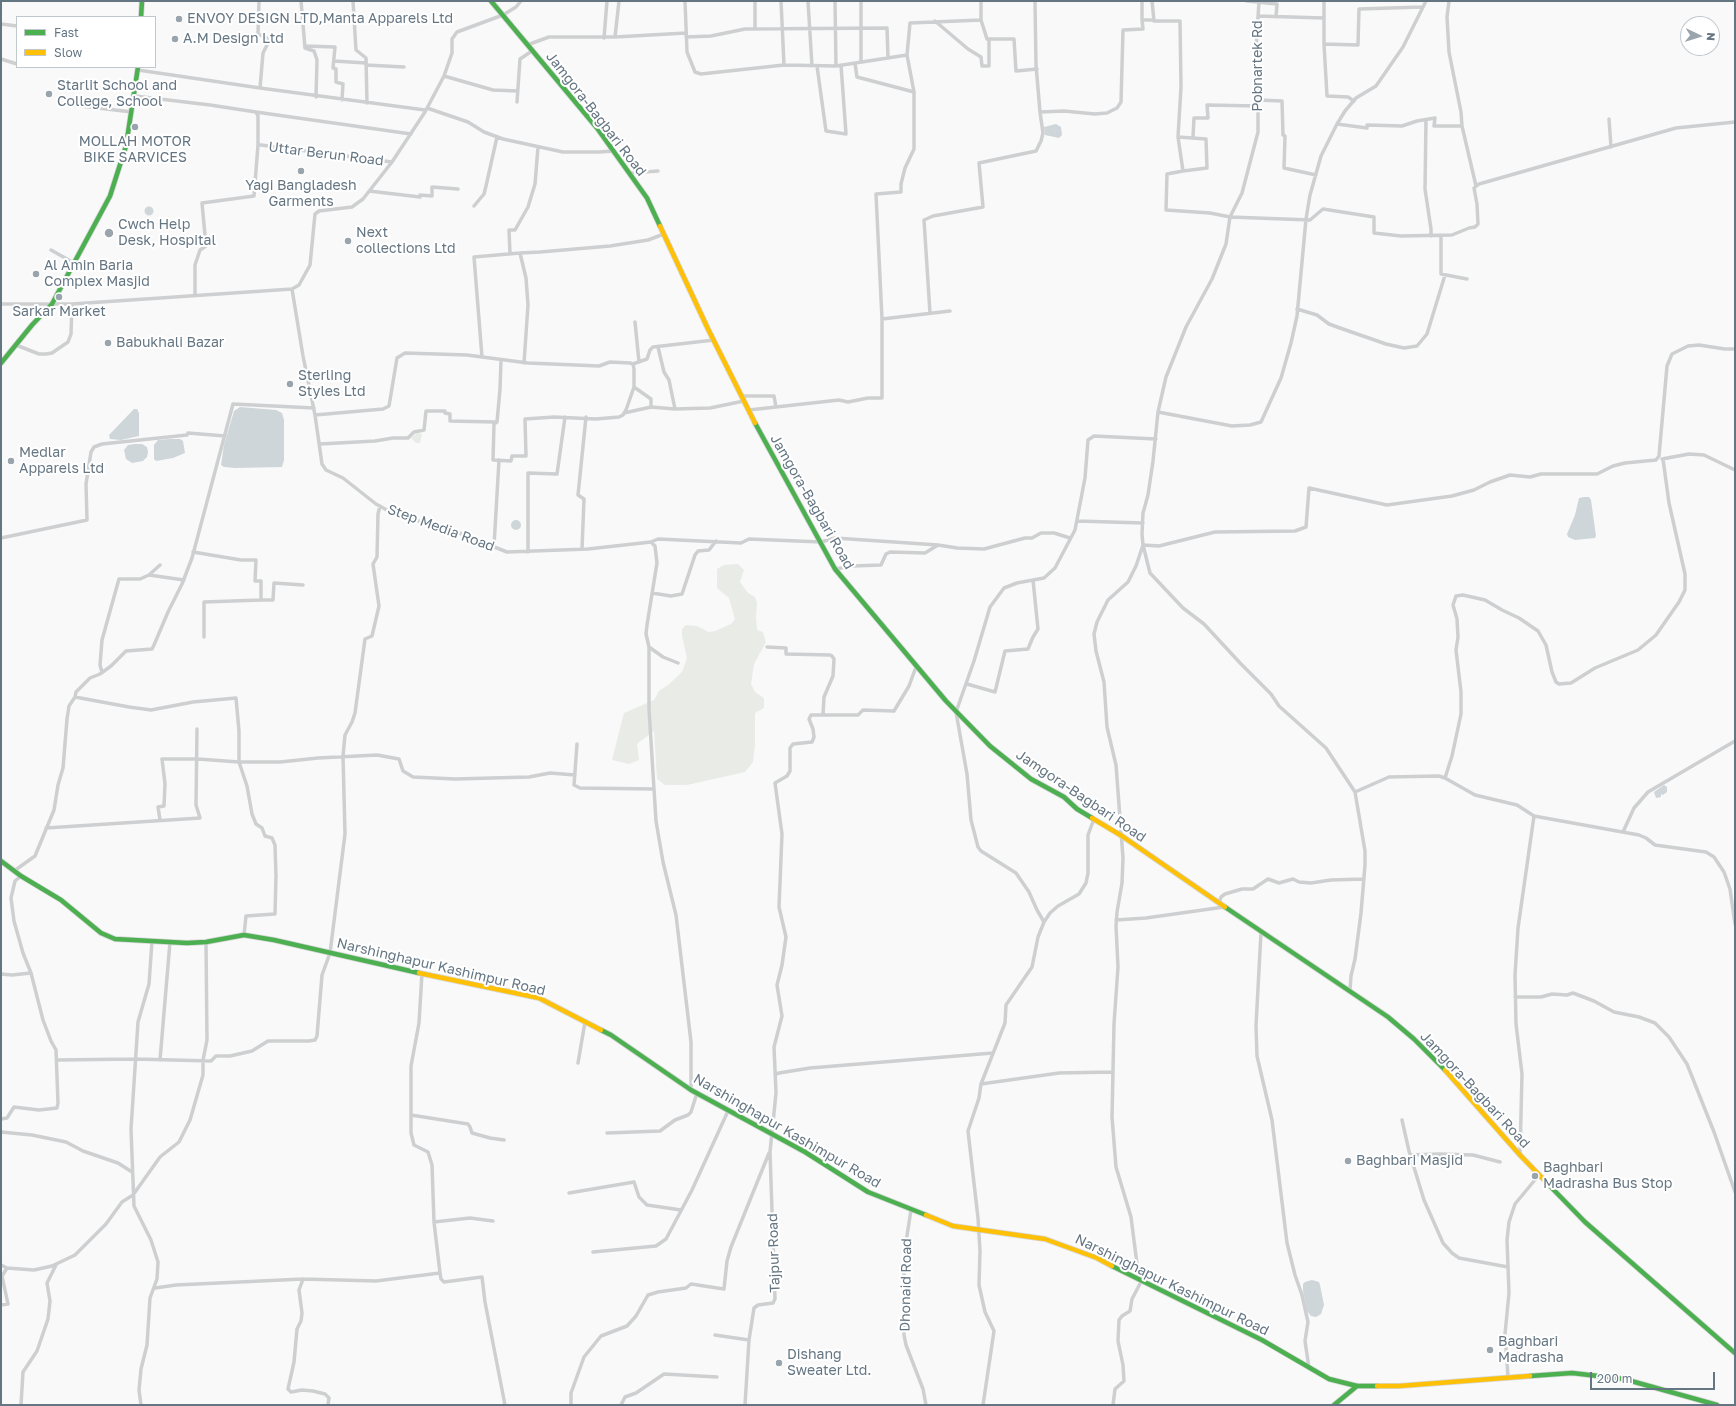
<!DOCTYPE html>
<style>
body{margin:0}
#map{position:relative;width:1736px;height:1406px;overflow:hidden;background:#f9f9f9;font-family:"Golos Text",sans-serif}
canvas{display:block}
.frame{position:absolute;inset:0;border:2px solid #657683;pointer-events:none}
.legend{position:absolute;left:16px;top:16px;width:140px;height:52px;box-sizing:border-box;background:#fff;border:1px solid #c1c8cd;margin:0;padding:5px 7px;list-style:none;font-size:12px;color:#657683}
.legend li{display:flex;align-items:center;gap:8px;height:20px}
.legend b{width:20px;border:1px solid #c1c8cd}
.north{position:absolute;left:1680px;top:16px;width:40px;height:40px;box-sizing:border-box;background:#fff;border:1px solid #c1c8cd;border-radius:50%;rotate:94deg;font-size:11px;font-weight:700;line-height:16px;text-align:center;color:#657683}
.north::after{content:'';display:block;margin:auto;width:14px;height:18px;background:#99a4ac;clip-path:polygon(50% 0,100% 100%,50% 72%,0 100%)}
.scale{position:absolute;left:1590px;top:1372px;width:125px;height:18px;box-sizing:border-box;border:2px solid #657683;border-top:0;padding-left:5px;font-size:12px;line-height:14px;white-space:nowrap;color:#657683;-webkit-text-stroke:3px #fff;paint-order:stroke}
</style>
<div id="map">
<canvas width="1736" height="1406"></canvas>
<div class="frame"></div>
<ul class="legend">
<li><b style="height:5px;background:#4caf50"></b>Fast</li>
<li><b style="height:5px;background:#ffc107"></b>Slow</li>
</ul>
<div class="north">N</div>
<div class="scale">200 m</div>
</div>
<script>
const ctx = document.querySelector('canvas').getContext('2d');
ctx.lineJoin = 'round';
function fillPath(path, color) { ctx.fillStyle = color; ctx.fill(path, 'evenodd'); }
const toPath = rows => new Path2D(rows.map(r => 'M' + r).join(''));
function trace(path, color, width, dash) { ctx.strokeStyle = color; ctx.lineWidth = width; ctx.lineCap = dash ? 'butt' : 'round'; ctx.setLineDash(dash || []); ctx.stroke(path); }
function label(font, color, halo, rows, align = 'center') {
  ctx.font = font + ' "Golos Text",sans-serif'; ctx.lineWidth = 4; ctx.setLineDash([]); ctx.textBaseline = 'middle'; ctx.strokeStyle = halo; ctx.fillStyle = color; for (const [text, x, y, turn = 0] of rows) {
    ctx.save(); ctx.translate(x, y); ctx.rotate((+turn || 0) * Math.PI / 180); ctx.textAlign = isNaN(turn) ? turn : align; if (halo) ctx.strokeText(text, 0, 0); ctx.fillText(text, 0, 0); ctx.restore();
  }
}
const green = toPath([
 [417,433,422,434,420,443,416,443,411,438],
 [738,564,744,570,740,582,748,593,755,597,757,603,756,617,757,630,763,632,766,642,754,664,751,684,755,692,764,698,764,708,755,713,755,745,753,762,745,772,687,785,665,785,657,779,654,731,637,744,639,760,629,764,612,760,624,713,654,700,659,691,668,685,682,672,687,658,682,636,682,629,686,625,697,626,709,632,715,631,731,624,735,619,729,598,717,588,717,569,724,565]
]);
const water = toPath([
 [1056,124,1061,127,1062,135,1059,138,1045,135,1044,127],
 '144.5 211a4.5 4.5 0 1 1 9 0a4.5 4.5 0 1 1-9 0Z',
 [240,407,276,410,282,413,284,420,284,460,282,467,235,468,224,467,221,465,224,445,234,411],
 [134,409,137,409,139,413,139,436,121,440,110,439,109,435],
 [170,439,180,439,183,441,185,453,173,458,156,461,154,459,154,445,158,440],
 [135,444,142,444,147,447,148,452,147,457,143,461,132,463,126,459,124,450,128,445],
 [1584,497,1589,497,1591,500,1596,536,1595,538,1575,540,1568,537,1567,534,1575,515,1579,498],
 '511 525a5 5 0 1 1 10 0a5 5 0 1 1-10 0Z',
 [1664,785,1667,787,1667,792,1663,795,1661,794,1661,797,1656,798,1654,792],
 [1312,1280,1319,1282,1320,1285,1324,1305,1321,1314,1316,1317,1311,1316,1307,1311,1303,1291,1303,1284,1305,1282]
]);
const street = toPath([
 [301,1,305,48,314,51,317,60,316,97],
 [353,1,356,50,366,58,367,103],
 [685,1,687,52,695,72,701,74,784,65,836,66,907,55,910,23,981,20,981,1],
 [755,1,755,29],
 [781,1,784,65],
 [808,1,812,66],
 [835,1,836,66],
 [1035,1,1036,65,1040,112,1064,111,1095,114,1107,113,1117,108,1121,102,1123,30,1143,29,1142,20,1154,20],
 [1152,1,1154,21,1180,21,1181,87,1178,137,1183,171,1167,174,1166,210,1210,213,1230,217,1226,244,1212,279,1186,327,1166,377,1158,412,1153,461,1148,495,1143,513,1142,534,1143,545,1150,573,1183,608,1204,624,1241,664,1271,694,1279,706,1326,748,1355,792,1365,851,1365,865,1361,913,1355,959,1351,976,1350,990],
 [1247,1,1277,4,1276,17],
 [1259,1,1255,66,1256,86,1258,92,1258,132,1242,193,1230,217,1310,220,1323,209,1374,217,1374,233,1401,236,1452,235,1469,228,1475,227,1478,224,1477,204,1474,188,1479,184,1676,128,1735,122],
 [1324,1,1324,44],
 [1258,16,1324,18],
 [981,20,987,39,1014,39,1016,71,1037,69],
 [1142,20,1142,1],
 [935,21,968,49,981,57,982,66,989,66,989,39],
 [1,24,17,26],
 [615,37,619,1],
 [686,37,711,36,745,29,887,28,888,58],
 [604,38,607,1],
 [527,45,549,37,615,37,686,33],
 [305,46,335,47,333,68,336,69,336,82,343,84,342,100],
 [1,59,17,64],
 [334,61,366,63],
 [861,62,861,1],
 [855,63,857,77,914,92],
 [366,65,404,67],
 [817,66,826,131,846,134,841,65],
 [138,70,260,88,263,53,267,45,267,38,258,34,259,1],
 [444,76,493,90,518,91],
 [260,88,425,110],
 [135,96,210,105,256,112,258,116,258,145,261,145,392,162,363,199,352,207,319,211,315,214,310,265,299,285,292,289],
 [1258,100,1282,101,1283,135,1285,136,1284,168,1316,175],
 [1354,101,1348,97,1327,96,1324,44,1358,45,1359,9,1422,7],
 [517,102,520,59,532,51],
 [72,105,132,112],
 [427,108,468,122,484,132,503,139,563,152,599,152,614,151],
 [256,112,411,134],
 [1609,119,1611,147],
 [1426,120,1425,189,1431,229,1431,236],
 [1337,124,1367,128,1367,125,1402,126,1417,121,1435,118,1434,126,1462,126,1461,112,1449,52,1447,17,1449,1],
 [1462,126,1476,186],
 [1178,137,1206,139,1207,168,1183,171],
 [1193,137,1194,118,1208,118,1207,105,1258,106],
 [392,162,425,112,444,76,452,53,452,39,457,32,503,15,516,7,521,1],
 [630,173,658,171],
 [369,191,420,197,420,195,432,196,432,187,458,189],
 [474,206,484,194,486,186,497,137],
 [1441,236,1441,274,1467,279],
 [51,250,74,263],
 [510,254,509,230,515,230,528,207,535,184,538,147],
 [195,296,195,265,200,250,206,246,202,203,254,196,258,145],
 [1,304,72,304,292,289,303,356,315,415,322,464,326,470,343,478,376,504,394,514,454,531,507,552,588,549,651,542,658,539,741,543,749,539,821,542,835,538,938,545],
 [1297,309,1317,315,1329,324,1340,328,1386,344,1404,348,1417,346,1427,334,1445,275],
 [930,313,924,220,933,216,983,207,979,163,1036,151,1041,141,1043,133,1040,112],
 [882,319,876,194,901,192,901,184,905,168,914,149,914,92,907,55],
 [635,322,639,362],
 [16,345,39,354,46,354,52,353,68,342,71,334,72,304],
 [658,347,664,372,669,380,675,409],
 [482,357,474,257,520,253],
 [501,360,500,389,497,422,494,424,493,460,511,461,512,456,526,456,525,419,554,417,596,419,619,417,623,415,626,410,634,387],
 [524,363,528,305,526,278,520,253,540,252,610,246,648,240,664,234],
 [633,364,647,359,650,350,653,347,714,340],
 [742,396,774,396,776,407],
 [749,410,839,400,848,402,868,398,882,398,882,319,950,311],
 [1158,412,1232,426,1250,425,1261,422,1281,378,1291,343,1297,316,1306,219,1310,195,1321,156,1337,124,1345,111,1356,98,1376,86,1403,47,1426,1],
 [624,413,651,407],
 [315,415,383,409,389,406,397,358,405,353,467,355,528,363,599,366,610,362,630,363,633,364,634,369,634,387,651,399,651,407,675,409,710,408,744,401],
 [320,444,375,441,393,438,408,438,414,432,424,430,426,411,445,411,445,413,450,414,450,421,495,422],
 [1662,459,1689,454,1704,455,1735,470],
 [1077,521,1143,523],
 [1,538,87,520,86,484,91,452,94,447,102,444,187,435,188,433,225,436],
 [651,542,655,546,657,563,647,625,646,634,649,647,663,657,678,663],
 [494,546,499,460],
 [582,549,584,499,578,495,586,417],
 [193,552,241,560,256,560,255,581,261,581,261,600,204,602,204,637],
 [528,552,528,473,557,474,565,417],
 [835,569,852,566,881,565,886,554,890,552,925,553,938,545,957,548,984,549,1025,538,1032,538,1041,533,1054,533,1070,538],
 [149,575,160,565],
 [652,593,671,596,682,594,695,555,698,551,709,550,716,541],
 [260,600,273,600,274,583,303,585],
 [649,647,649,709,656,821,663,862,676,915,691,1042,691,1090],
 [767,647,786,648,786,654,830,655,832,656,834,659,833,676,824,697,823,715],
 [102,672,100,665,102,640,119,579,140,579,149,575,184,580],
 [967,684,995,692,1005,651,1028,649,1033,637,1038,629,1033,580],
 [75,697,129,707,151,710,193,702,236,698,239,731,239,762,247,786,252,814,256,824,262,828,265,836,272,838,275,845,276,876,275,914,246,916,244,935],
 [577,744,574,785,580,788,654,789],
 [1445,778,1452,756,1461,714,1461,692,1456,650,1458,637,1457,619,1453,605,1456,596,1463,595,1485,600,1502,610,1519,618,1538,631,1546,645,1552,672,1556,682,1559,684,1571,683,1595,668,1638,650,1656,635,1679,602,1685,590,1685,574,1669,503,1663,459],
 [1355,792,1389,777,1439,776,1445,778,1475,795,1517,805,1534,816,1639,835,1646,838,1655,845,1706,852,1714,857,1724,872,1730,889,1735,924],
 [160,820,158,807,164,806,165,784,162,759,198,759,239,762,280,762,318,758,377,755,399,759,403,771,413,777,455,779,529,777,550,773,575,775],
 [46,828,200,818,196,805,197,729],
 [1623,832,1634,808,1648,792,1735,741],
 [14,871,35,856,54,810,58,785,63,768,67,719,69,706,75,697,76,692,90,678,100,674,111,666,126,651,152,649,154,645,168,612,182,584,192,558,233,404,314,408],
 [1219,903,1221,897,1225,894,1242,889,1253,889,1268,879,1279,883,1293,879,1299,882,1311,883,1331,880,1364,879],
 [1116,920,1146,918,1224,907],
 [1044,922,1037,910,1029,892,1016,873,981,851,978,847,971,820,967,774,956,712,974,661,990,607,1004,588,1017,583,1044,578,1055,568,1075,530,1085,478,1088,440,1094,436,1156,439],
 [1261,932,1256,1026,1257,1056,1272,1120,1287,1243,1295,1275,1302,1295,1308,1322,1305,1341,1309,1368],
 [422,973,419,1023,411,1066,411,1133,414,1145,428,1152,432,1165,434,1222,440,1273],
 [1,974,12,975,31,973],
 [1515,997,1541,997,1552,994,1567,995,1573,993,1594,1001,1614,1012,1639,1017,1655,1023,1669,1037,1687,1064,1714,1132,1735,1192],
 [57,1060,135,1059,211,1061,216,1056,230,1056,252,1051,268,1041,309,1041,315,1040,317,1036,322,975,330,953,345,834,343,756,345,735,352,722,355,713,365,639,372,636,379,606,373,564,377,557,378,514,380,506],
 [160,1060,170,942],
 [578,1063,585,1022],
 [776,1074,779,1073,810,1068,993,1053],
 [981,1084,1059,1073,1112,1072],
 [411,1115,468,1124,470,1127,472,1133,490,1138,504,1140],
 [1,1119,7,1118,14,1107,39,1110,57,1108,58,1103,56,1050,51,1041,43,1020,31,973,23,953,14,921,11,898,15,881,21,876],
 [1402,1120,1409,1151,1424,1200,1443,1243,1452,1253,1459,1258,1508,1267],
 [1,1132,32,1135,66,1142,83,1151,118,1163,132,1172],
 [607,1133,660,1131,675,1120,688,1115,691,1112,697,1093],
 [1410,1155,1439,1154,1473,1155,1500,1162],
 [1520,1155,1522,1074,1516,1024,1515,975,1518,928,1534,816],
 [569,1193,634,1182,639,1197,647,1205,681,1210],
 [911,1210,906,1242,904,1271,904,1335,906,1345,923,1389,926,1405],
 [434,1222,470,1218,493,1221],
 [593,1252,656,1246,666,1239,692,1190,728,1111],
 [1,1265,7,1268],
 [303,1279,299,1290,302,1313,301,1321,297,1329,294,1362,288,1389,291,1392,302,1390,313,1391,325,1394,329,1398,328,1405],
 [155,1288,176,1285,303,1279,376,1281,440,1273,441,1279,444,1282,482,1277,485,1302,505,1405],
 [1,1305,8,1304,2,1276,7,1268,34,1270,52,1266,75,1255,106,1224,122,1202,133,1195,160,1157,179,1142,190,1120,203,1075,203,1060,207,1040,206,942],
 [715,1335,749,1340],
 [1508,1377,1505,1334,1509,1293,1507,1240,1509,1222,1515,1204,1539,1175],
 [21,1405,23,1372,37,1351,48,1319,50,1301,47,1283,56,1265],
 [141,1405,139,1390,141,1369,147,1345,150,1298,157,1279,158,1262,151,1240,134,1206,131,1129,138,1022,149,984,152,941],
 [571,1405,571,1393,584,1357,601,1336,627,1326,636,1316,648,1295,658,1292,686,1288,691,1284,724,1289,727,1261,731,1247,769,1153],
 [621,1405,625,1397,636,1393,664,1374,717,1377],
 [745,1405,749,1340,754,1308,758,1305,773,1303,775,1299,770,1152,776,1093,774,1047,782,1016,777,985,782,965,786,937,779,907,782,834,775,783,787,776,790,771,790,748,793,744,812,742,814,737,813,729,809,719,811,715,858,715,863,710,894,711,909,686,916,667],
 [983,1405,994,1331,985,1312,979,1285,980,1251,978,1218,968,1131,979,1098,981,1084,1005,1023,1006,1005,1032,967,1038,937,1044,922,1050,913,1058,906,1079,894,1086,883,1088,873,1088,835,1094,819],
 [1113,1405,1115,1389,1124,1381,1123,1365,1118,1341,1119,1320,1122,1316,1130,1311,1132,1299,1142,1280,1137,1264,1131,1217,1116,1167,1112,1117,1114,1024,1118,967,1116,926,1117,912,1122,883,1123,858,1116,765,1107,727,1104,682,1096,651,1094,634,1097,622,1108,600,1128,582,1136,566,1143,545,1159,546,1215,532,1295,531,1306,527,1309,488,1387,505,1452,496,1474,490,1490,482,1510,475,1530,477,1541,474,1597,474,1613,466,1625,463,1656,460,1659,456,1667,366,1672,354,1688,346,1699,345,1725,349,1735,349]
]);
const fast = toPath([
 [491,1,597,128,647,198,660,226],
 [141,17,142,1],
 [1,363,32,325,52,304,110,196,126,146,138,67],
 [755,423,835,569,946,701,990,746,1031,779,1064,797,1077,809,1092,818],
 [1,861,21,876,61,900,101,933,115,939,187,943,206,942,244,935,274,940,419,973],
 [1225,907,1388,1017,1414,1039,1445,1070],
 [601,1030,611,1035,691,1090,805,1152,868,1192,926,1215],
 [1548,1184,1585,1222,1735,1353],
 [1112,1266,1262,1340,1329,1379,1357,1386,1377,1386],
 [1530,1376,1572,1373,1624,1379,1717,1405],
 [1334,1405,1357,1386]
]);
const slow = toPath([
 [660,226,708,329,755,423],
 [1092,818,1122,836,1225,907],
 [419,973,539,998,601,1030],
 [1445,1070,1520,1155,1548,1184],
 [926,1215,953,1226,1045,1239,1097,1258,1112,1266],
 [1377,1386,1399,1386,1530,1376]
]);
const markers = [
 [179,19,4,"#99a4ac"],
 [175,39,4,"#99a4ac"],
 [49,94,4,"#99a4ac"],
 [135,127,4,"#99a4ac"],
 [301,171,4,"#99a4ac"],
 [109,233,5,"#99a4ac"],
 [348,241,4,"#99a4ac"],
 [36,274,4,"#99a4ac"],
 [59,297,4,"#99a4ac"],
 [108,343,4,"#99a4ac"],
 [290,384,4,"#99a4ac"],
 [11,461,4,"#99a4ac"],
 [1348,1161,4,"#99a4ac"],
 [1535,1176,4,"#99a4ac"],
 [1490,1350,4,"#99a4ac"],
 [779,1363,4,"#99a4ac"]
];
const poiNames = [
 ["ENVOY DESIGN LTD,Manta Apparels Ltd",187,19],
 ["A.M Design Ltd",183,39],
 ["Starlit School and",57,86],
 ["College, School",57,102],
 ["MOLLAH MOTOR",135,142,"center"],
 ["BIKE SARVICES",135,158,"center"],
 ["Yagi Bangladesh",301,186,"center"],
 ["Garments",301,202,"center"],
 ["Cwch Help",118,225],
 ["Desk, Hospital",118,241],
 ["Next",356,233],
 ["collections Ltd",356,249],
 ["Al Amin Baria",44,266],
 ["Complex Masjid",44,282],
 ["Sarkar Market",59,312,"center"],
 ["Babukhali Bazar",116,343],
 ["Sterling",298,376],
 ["Styles Ltd",298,392],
 ["Medlar",19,453],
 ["Apparels Ltd",19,469],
 ["Baghbari Masjid",1356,1161],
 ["Baghbari",1543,1168],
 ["Madrasha Bus Stop",1543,1184],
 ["Baghbari",1498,1342],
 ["Madrasha",1498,1358],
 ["Dishang",787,1355],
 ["Sweater Ltd.",787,1371]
];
const streetNames = [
 ["Pobnartek Rd",1258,66,-90],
 ["Jamgora-Bagbari Road",596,114,52],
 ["Uttar Berun Road",326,154,7],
 ["Jamgora-Bagbari Road",812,502,60],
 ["Step Media Road",441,528,20],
 ["Jamgora-Bagbari Road",1081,796,34],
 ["Narshinghapur Kashimpur Road",441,967,13],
 ["Jamgora-Bagbari Road",1475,1090,47],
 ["Narshinghapur Kashimpur Road",787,1131,30],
 ["Tajpur Road",774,1253,-92],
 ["Dhonaid Road",906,1285,-89],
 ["Narshinghapur Kashimpur Road",1172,1285,26]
];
fillPath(green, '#e8ebe6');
fillPath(water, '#ced6d9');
trace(fast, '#d5d6d7', 6);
trace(slow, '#d5d6d7', 6);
trace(street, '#cecfd0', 3.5);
trace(fast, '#4caf50', 4.5);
trace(slow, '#ffc107', 4.5);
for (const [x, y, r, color] of markers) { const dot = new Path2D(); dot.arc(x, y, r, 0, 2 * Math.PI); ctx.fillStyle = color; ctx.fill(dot); trace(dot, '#fff', 1.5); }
label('14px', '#657683', '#fff', poiNames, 'left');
label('14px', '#657683', '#fff', streetNames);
</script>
